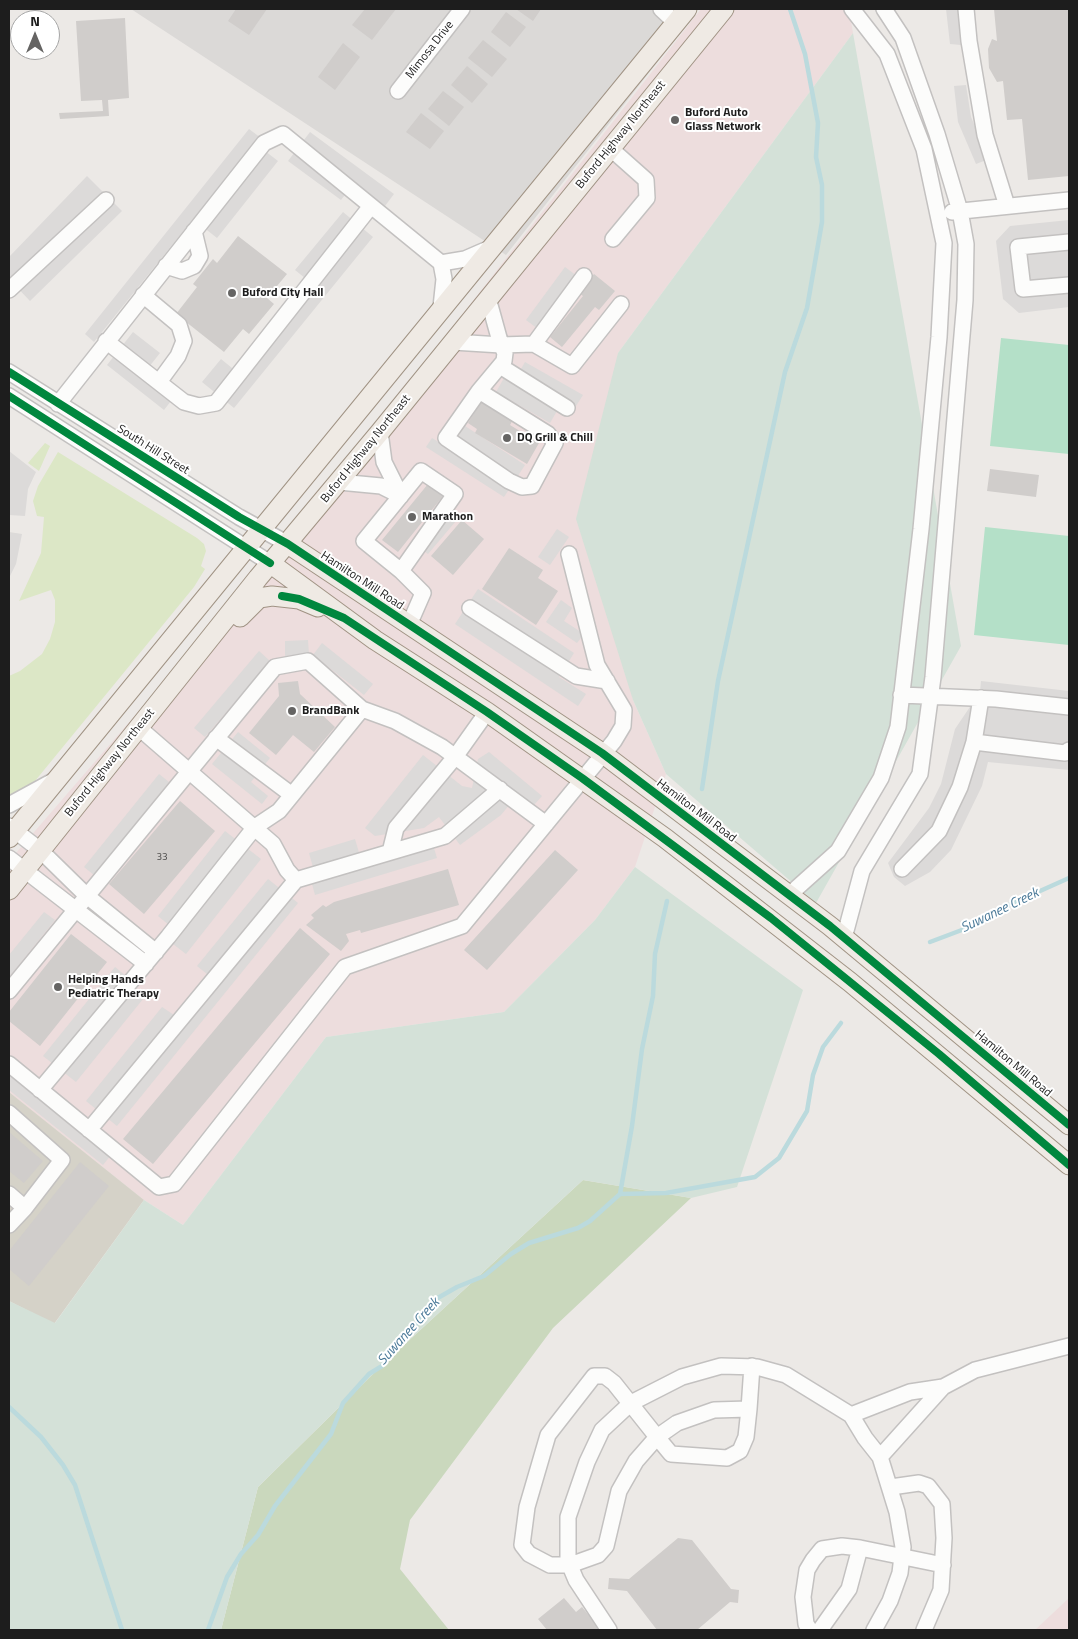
<!DOCTYPE html>
<style>
body{margin:0}
#map{position:relative;width:1078px;height:1639px;overflow:hidden;background:#ece9e6;font-family:"Titillium Web",sans-serif}
canvas{display:block}
.frame{position:absolute;inset:0;border:10px solid #1d1d1d;pointer-events:none}
.north{position:absolute;left:10px;top:10px;width:50px;height:50px;box-sizing:border-box;background:#fff;border:1px solid #a5a5a5;border-radius:50%;rotate:0deg;font-size:14px;font-weight:700;line-height:20px;text-align:center;color:#1d1d1d}
.north::after{content:'';display:block;margin:auto;width:18px;height:22px;background:#656463;clip-path:polygon(50% 0,100% 100%,50% 72%,0 100%)}
</style>
<div id="map">
<canvas width="1078" height="1639"></canvas>
<div class="frame"></div>
<div class="north">N</div>
</div>
<script>
const ctx = document.querySelector('canvas').getContext('2d');
ctx.lineJoin = 'round';
function fillPath(path, color) { ctx.fillStyle = color; ctx.fill(path, 'evenodd'); }
const toPath = rows => new Path2D(rows.map(r => 'M' + r).join(''));
function trace(path, color, width, dash) { ctx.strokeStyle = color; ctx.lineWidth = width; ctx.lineCap = dash ? 'butt' : 'round'; ctx.setLineDash(dash || []); ctx.stroke(path); }
function label(font, color, halo, rows, align = 'center') {
  ctx.font = font + ' "Titillium Web",sans-serif'; ctx.lineWidth = 4; ctx.setLineDash([]); ctx.textBaseline = 'middle'; ctx.strokeStyle = halo; ctx.fillStyle = color; for (const [text, x, y, turn = 0] of rows) {
    ctx.save(); ctx.translate(x, y); ctx.rotate((+turn || 0) * Math.PI / 180); ctx.textAlign = isNaN(turn) ? turn : align; if (halo) ctx.strokeText(text, 0, 0); ctx.fillText(text, 0, 0); ctx.restore();
  }
}
const residential = toPath([
 [131,9,671,9,677,37,506,255]
]);
const commercial = toPath([
 [701,9,849,9,853,33,618,353,633,700,666,774,635,867,595,920,504,1012,326,1037,183,1225,144,1200,9,1092,9,861,279,549],
 [1069,1598,1069,1630,1035,1630]
]);
const construction = toPath([
 [9,1092,144,1200,54,1324,9,1301]
]);
const grass = toPath([
 [45,443,50,446,39,471,28,463],
 [58,452,197,538,204,544,206,551,201,566,205,569,194,587,35,781,9,797,9,676,20,671,42,654,50,639,55,622,55,600,51,590,19,601,41,553,44,517,37,516,33,501,38,486]
]);
const forest = toPath([
 [583,1180,691,1198,553,1328,410,1520,400,1569,449,1630,221,1630,258,1487,378,1369]
]);
const wetland = toPath([
 [853,33,961,646,816,903,666,774,633,700,576,519,618,353],
 [635,867,803,990,737,1187,691,1198,583,1180,378,1369,258,1487,221,1630,9,1630,9,1301,55,1323,144,1200,183,1225,326,1037,504,1012,595,920]
]);
const pitch = toPath([
 [1001,338,1069,345,1069,454,990,446],
 [985,527,1069,536,1069,645,974,635]
]);
const parking = toPath([
 [946,9,958,9,961,45,950,44],
 [966,85,971,117,989,159,976,164,958,122,954,86],
 [249,129,261,138,256,144,278,161,217,238,193,219,94,342,85,334],
 [310,132,394,194,385,206,354,183,341,200,288,161],
 [87,176,122,211,30,301,9,279,9,257],
 [343,212,373,237,234,408,202,382,221,359,243,377,316,287,295,270],
 [1069,220,1069,307,1019,313,1003,299,996,241,1010,226],
 [565,267,577,276,538,329,526,320],
 [133,332,160,353,141,377,171,401,164,410,107,365],
 [525,362,583,395,576,406,564,399,550,423,496,392,504,378,513,383],
 [465,426,525,465,504,497,426,447,432,438,450,449],
 [9,451,36,472,28,489,25,516,9,515],
 [452,508,461,515,428,554,420,548],
 [557,529,569,537,550,565,538,557],
 [9,532,22,534,16,564,9,578],
 [478,589,574,653,559,677,586,694,578,706,455,624],
 [561,600,572,608,564,621,584,634,577,643,546,622],
 [308,640,309,654,285,656,285,641],
 [322,643,373,684,364,695,313,655],
 [259,651,270,661,205,737,194,728],
 [981,681,1069,691,1069,770,988,762,982,786,951,850,930,872,905,886,894,877,888,863,929,808,941,784,955,729,980,692],
 [238,732,270,758,251,782,268,796,262,804,212,764],
 [489,752,542,796,534,805,519,793,501,815,460,845,439,817,424,828,375,836,365,828,423,755,462,786,472,788,478,759],
 [159,774,169,782,94,875,84,867],
 [225,831,261,859,186,954,173,944,181,935,158,916],
 [355,839,363,866,433,845,437,858,315,895,312,884,317,882,309,853],
 [268,879,298,903,117,1126,86,1101,162,1007,174,1015,207,974,197,966],
 [44,912,55,920,9,977,9,955],
 [115,967,126,976,122,982,143,999,76,1082,43,1056],
 [9,1074,111,1155,103,1165,9,1090]
]);
const stream = toPath([
 [702,789,718,681,785,372,807,308,822,222,822,185,816,157,818,123,805,54,790,9],
 [930,942,983,922,991,913,1069,878],
 [620,1194,632,1126,642,1049,653,996,655,954,667,901],
 [9,1407,41,1437,63,1465,75,1485,122,1630],
 [208,1630,227,1577,241,1554,258,1535,275,1506,331,1434,343,1403,369,1374,382,1366,436,1299,457,1287,484,1276,511,1254,529,1243,578,1228,590,1221,620,1194,666,1193,755,1177,779,1158,807,1111,813,1075,823,1047,841,1023]
]);
const building = toPath([
 [236,9,267,9,249,35,228,21],
 [365,9,396,9,372,40,352,25],
 [516,9,541,9,533,21],
 [994,9,1069,9,1069,176,1028,180,1022,119,1007,120,1003,81,997,82,989,68,988,49,992,39,997,41],
 [506,12,526,27,510,47,491,32],
 [125,18,129,98,108,100,109,116,60,119,59,113,103,111,102,100,81,101,76,21],
 [483,40,507,59,492,77,468,58],
 [343,43,360,57,335,90,318,77],
 [467,66,488,84,472,103,451,85],
 [443,91,464,107,449,126,428,109],
 [421,113,444,131,430,149,406,132],
 [238,236,287,274,267,298,274,304,249,334,243,329,224,352,176,314,197,287,193,284,213,259,217,263],
 [594,274,615,291,599,310,595,307,562,347,550,337,583,296,579,293],
 [481,402,502,415,506,408,516,414,510,425,539,443,527,464,475,433,477,429,468,423],
 [990,469,1039,475,1036,497,987,491],
 [428,484,443,496,398,552,382,540],
 [462,520,484,539,453,575,431,556],
 [509,548,543,570,538,578,558,591,536,625,482,589],
 [298,681,300,694,335,727,314,752,293,735,276,755,249,733,279,696,278,683],
 [180,801,215,831,144,914,109,884],
 [555,850,578,870,487,970,464,950],
 [448,869,459,905,361,933,360,930,346,934,349,941,341,951,306,925,314,918,311,915,323,905,326,907,334,902],
 [300,928,330,954,153,1164,123,1139],
 [71,934,107,962,40,1046,9,1021,9,1012],
 [9,1132,43,1161,24,1183,9,1171],
 [80,1162,109,1186,29,1286,9,1269,9,1251],
 [678,1538,692,1540,731,1589,739,1590,738,1603,730,1602,697,1630,657,1630,627,1591,608,1589,609,1578,629,1579],
 [564,1598,576,1612,582,1607,601,1630,547,1630,538,1619]
]);
const minor = toPath([
 [661,9,676,23],
 [966,9,969,41,985,135,1007,206],
 [398,91,462,9],
 [610,148,646,180,647,198,613,239],
 [952,212,1069,200],
 [1069,242,1018,247,1023,289,1069,285],
 [441,263,465,259,488,249],
 [166,266,182,271,194,266,200,256,194,231],
 [9,290,106,200],
 [143,295,179,325,184,341,178,356,159,382],
 [106,341,184,402,199,406,216,403,371,206],
 [453,342,501,345,488,298],
 [534,344,572,366,621,304],
 [500,366,567,408],
 [9,372,239,517,288,544],
 [479,391,548,434,555,443,532,486,522,487,509,481,446,438,479,391,504,361,505,353,501,345,534,344,584,276],
 [9,396,270,563],
 [58,404,264,143,283,134,441,263,444,279,441,307],
 [380,432,384,462,401,496],
 [339,482,381,486,401,496],
 [401,571,364,541,421,471,455,494,401,571,423,593,409,625],
 [470,608,576,676,607,681],
 [901,695,996,699,1069,707],
 [138,727,273,844,287,870,296,880,445,836,500,789],
 [216,738,292,795],
 [974,742,981,698],
 [9,805,53,781],
 [9,826,40,850,87,896,156,952],
 [390,852,396,828,455,757,487,712],
 [9,858,146,964],
 [902,869,939,831,960,787,974,742,1065,753,1069,750],
 [789,895,838,851,881,778,898,727,921,529,939,337,944,243,924,149,887,54,852,9],
 [844,938,862,871,920,774,933,677,965,300,966,244,960,211,937,134,903,38,884,9],
 [9,991,275,667,308,661,362,709,395,721,442,747,546,824],
 [9,1064,159,1187,174,1184,345,967,462,926,614,741,623,726,624,710,597,665,569,554],
 [40,1090,168,937,255,827,279,811,362,709],
 [9,1113,62,1160,25,1208,9,1194],
 [89,1130,296,880],
 [9,1225,25,1208],
 [749,1409,746,1437,740,1451,727,1458,671,1454,657,1437,636,1461,619,1491,606,1546,598,1555,570,1565,550,1565,529,1554,522,1545,527,1507,548,1435,594,1376,605,1376,614,1383,657,1437,677,1423,714,1410,749,1409,752,1366],
 [851,1415,910,1392,943,1387],
 [880,1457,943,1387,975,1370,1069,1346],
 [891,1487,919,1483,928,1486,942,1504,944,1538,941,1590,924,1630],
 [609,1630,576,1580,568,1561,568,1517,587,1462,602,1430,631,1403,682,1377,721,1366,757,1367,786,1375,851,1415,865,1438,880,1457,897,1512,903,1547,900,1573,890,1601,874,1630],
 [810,1630,806,1624,803,1597,807,1570,813,1560,822,1549,842,1546,860,1548],
 [820,1630,849,1589,860,1548,943,1565]
]);
const major = toPath([
 [288,544,602,753,830,926,1069,1125],
 [270,563,375,640,487,712,665,838,850,982,1069,1165],
 [240,617,259,598,272,596,299,599,318,607],
 [9,838,687,9],
 [9,890,258,578,380,432,724,9]
]);
const cycleway = toPath([
 [9,372,239,517,288,544,602,753,830,926,1069,1125],
 [9,396,270,563],
 [282,596,299,599,344,618,487,712,582,778,771,918,939,1054,1069,1165]
]);
const markers = [
 [675,120,5,"#656463"],
 [232,293,5,"#656463"],
 [507,438,5,"#656463"],
 [412,517,5,"#656463"],
 [292,711,5,"#656463"],
 [58,987,5,"#656463"]
];
const numberNames = [
 ["33",162,858]
];
const streetNames = [
 ["Mimosa Drive",430,50,-52],
 ["Buford Highway Northeast",621,135,-51],
 ["Buford Highway Northeast",366,449,-51],
 ["South Hill Street",153,450,32],
 ["Hamilton Mill Road",362,581,33],
 ["Buford Highway Northeast",110,763,-51],
 ["Hamilton Mill Road",696,811,37],
 ["Hamilton Mill Road",1013,1064,40]
];
const poiNames = [
 ["Buford Auto",685,113],
 ["Glass Network",685,127],
 ["Buford City Hall",242,293],
 ["DQ Grill & Chill",517,438],
 ["Marathon",422,517],
 ["BrandBank",302,711],
 ["Helping Hands",68,980],
 ["Pediatric Therapy",68,994]
];
const waterNames = [
 ["Suwanee Creek",1000,911,-26],
 ["Suwanee Creek",409,1332,-48]
];
fillPath(residential, '#dbd9d7');
fillPath(commercial, '#eddddd');
fillPath(construction, '#d5d2c8');
fillPath(grass, '#dce7c6');
fillPath(forest, '#cad8bd');
fillPath(wetland, '#d4e1d8');
fillPath(pitch, '#b4e0c8');
fillPath(parking, '#dcdad9');
trace(stream, '#bbdadd', 4.5);
fillPath(building, '#d0cdcb');
trace(minor, '#c3c1c0', 18);
trace(major, '#a09384', 21);
trace(minor, '#fcfcfb', 15);
trace(major, '#efeae4', 19);
trace(cycleway, '#00873e', 8);
for (const [x, y, r, color] of markers) { const dot = new Path2D(); dot.arc(x, y, r, 0, 2 * Math.PI); ctx.fillStyle = color; ctx.fill(dot); trace(dot, '#fff', 2); }
label('10px', '#4a4948', null, numberNames);
label('12px', '#1d1d1d', '#fff', streetNames);
label('bold 12px', '#1d1d1d', '#fff', poiNames, 'left');
label('italic 14px', '#4a7998', '#fff', waterNames);
</script>
